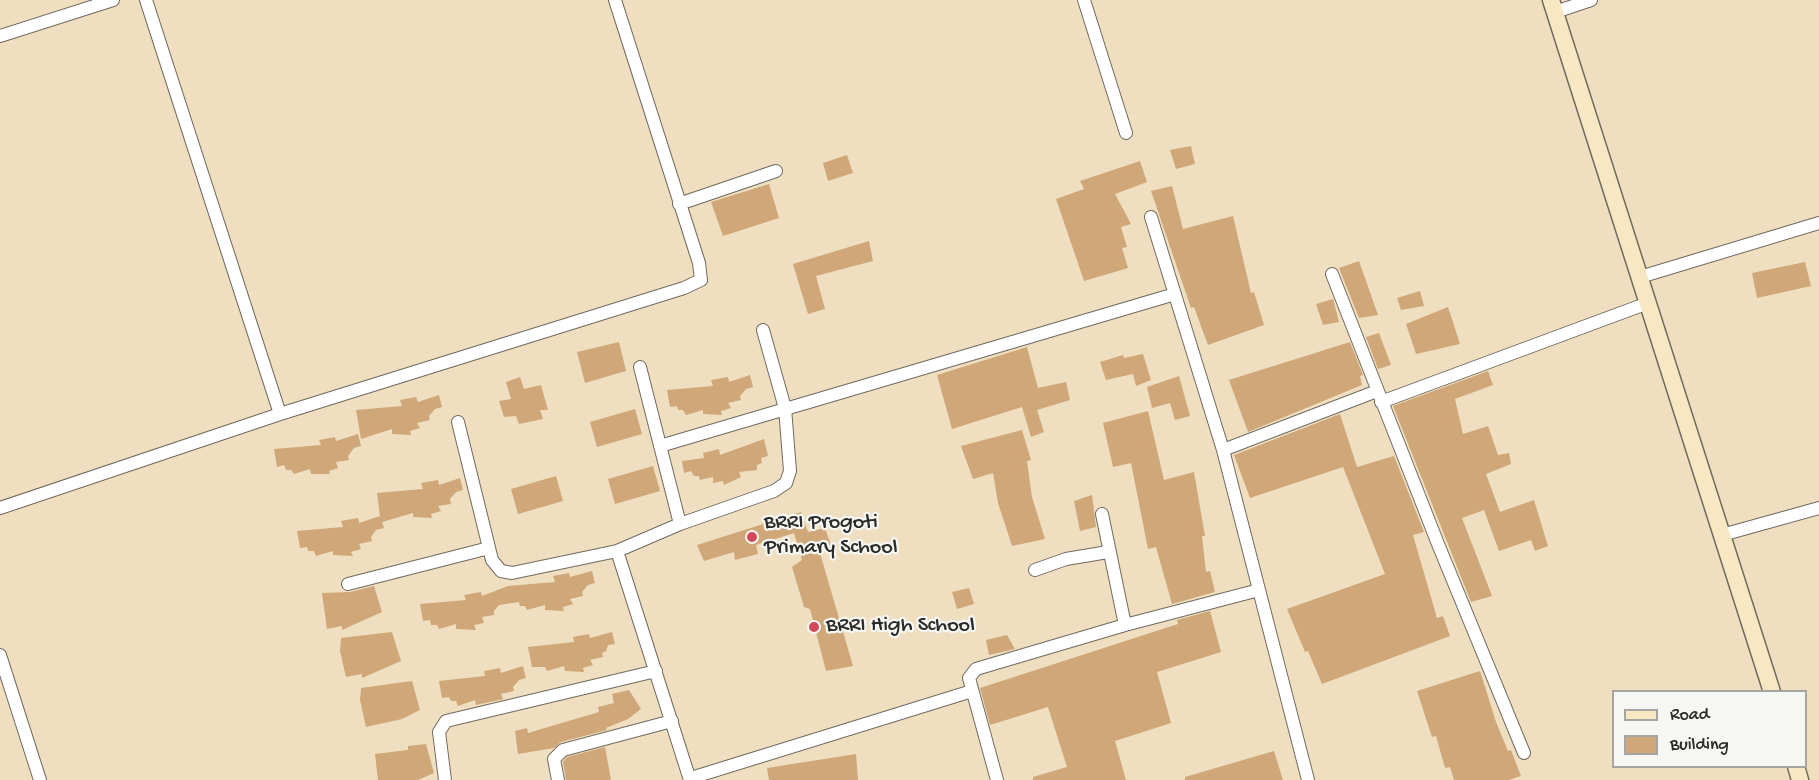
<!DOCTYPE html>
<style>
body{margin:0}
#map{position:relative;width:1819px;height:780px;overflow:hidden;background:#efdfc0;font-family:"Gochi Hand",sans-serif}
canvas{display:block}
.legend{position:absolute;left:1612px;top:690px;width:195px;height:78px;box-sizing:border-box;background:#f6f6f2;border:2px solid #a5a5a2;margin:0;padding:8px 10px;list-style:none;font-size:18px;color:#2b2b2b}
.legend li{display:flex;align-items:center;gap:12px;height:30px}
.legend b{width:30px;border:2px solid #a5a5a2}
</style>
<div id="map">
<canvas width="1819" height="780"></canvas>
<ul class="legend">
<li><b style="height:8px;background:#f7e8c3"></b>Road</li>
<li><b style="height:16px;background:#cfa778"></b>Building</li>
</ul>
</div>
<script>
const ctx = document.querySelector('canvas').getContext('2d');
ctx.lineJoin = 'round';
function fillPath(path, color) { ctx.fillStyle = color; ctx.fill(path, 'evenodd'); }
const toPath = rows => new Path2D(rows.map(r => 'M' + r).join(''));
function trace(path, color, width, dash) { ctx.strokeStyle = color; ctx.lineWidth = width; ctx.lineCap = dash ? 'butt' : 'round'; ctx.setLineDash(dash || []); ctx.stroke(path); }
function label(font, color, halo, rows, align = 'center') {
  ctx.font = font + ' "Gochi Hand",sans-serif'; ctx.lineWidth = 4.5; ctx.setLineDash([]); ctx.textBaseline = 'middle'; ctx.strokeStyle = halo; ctx.fillStyle = color; for (const [text, x, y, turn = 0] of rows) {
    ctx.save(); ctx.translate(x, y); ctx.rotate((+turn || 0) * Math.PI / 180); ctx.textAlign = isNaN(turn) ? turn : align; if (halo) ctx.strokeText(text, 0, 0); ctx.fillText(text, 0, 0); ctx.restore();
  }
}
const building = toPath([
 [1191,146,1195,164,1176,169,1170,150],
 [847,155,853,173,828,181,823,163],
 [1140,161,1147,182,1115,194,1131,224,1121,227,1127,247,1122,248,1128,268,1084,281,1056,199,1084,189,1080,181],
 [769,184,779,218,723,236,711,202],
 [1172,186,1183,229,1233,216,1251,293,1254,292,1264,325,1208,345,1194,307,1191,308,1151,191],
 [869,241,873,261,816,276,825,309,808,314,793,264],
 [1359,261,1378,315,1359,318,1339,268],
 [1805,262,1811,286,1757,298,1752,273],
 [1420,291,1424,306,1401,310,1397,298],
 [1333,299,1339,322,1323,325,1316,304],
 [1448,307,1460,344,1416,354,1406,324],
 [1379,333,1391,365,1378,369,1366,337],
 [619,342,626,371,585,383,577,352],
 [1350,342,1363,375,1360,376,1362,385,1248,432,1229,380],
 [1027,347,1038,388,1066,382,1070,400,1037,410,1044,432,1031,437,1022,407,952,429,937,375],
 [1143,354,1151,380,1136,386,1133,374,1106,380,1100,362,1123,355,1124,358],
 [1488,371,1493,385,1455,399,1463,434,1488,426,1498,455,1509,453,1511,464,1486,474,1500,512,1534,500,1548,546,1535,551,1531,540,1499,551,1484,510,1462,518,1492,596,1471,602,1393,406],
 [750,375,753,387,746,389,740,396,741,400,728,403,731,408,721,411,722,415,703,414,703,410,686,415,683,410,678,410,677,406,670,407,667,390,713,386,711,380,728,377,729,382],
 [1179,376,1190,416,1175,420,1170,403,1152,408,1147,387],
 [520,377,524,389,541,385,548,410,540,410,543,419,519,424,516,416,504,417,499,401,511,399,506,382],
 [439,395,442,407,435,409,429,416,430,420,417,423,420,428,410,431,411,435,392,434,392,429,361,439,356,410,402,406,400,400,416,397,418,402],
 [635,409,642,434,597,447,590,422],
 [1148,411,1164,480,1194,472,1205,536,1202,536,1206,572,1210,571,1215,592,1172,604,1156,547,1148,549,1131,463,1113,467,1103,423],
 [1340,414,1357,467,1394,456,1424,532,1413,535,1437,618,1443,616,1450,636,1322,684,1308,651,1305,652,1287,609,1385,574,1343,467,1250,498,1234,455],
 [1022,430,1031,460,1027,461,1032,497,1045,539,1012,546,998,503,993,473,973,479,961,446],
 [358,434,361,446,354,448,348,456,349,460,336,462,338,468,329,471,330,474,311,474,310,469,294,474,291,470,286,470,284,465,277,467,274,449,321,445,319,440,335,437,336,441],
 [764,439,768,456,761,458,762,463,757,465,757,470,739,472,741,477,724,485,723,481,713,483,713,477,700,480,699,476,694,476,691,471,684,473,682,461,704,458,703,453,719,449,720,455],
 [653,466,660,491,615,504,608,479],
 [556,476,563,501,518,514,511,489],
 [460,478,463,490,456,492,450,499,451,504,438,506,441,511,431,514,432,518,413,517,413,513,382,522,384,528,376,530,371,537,372,541,359,544,361,549,351,552,353,556,333,555,333,551,316,556,314,551,308,551,307,547,300,548,297,531,343,527,341,521,358,518,359,523,380,516,377,493,423,489,421,483,438,480,439,485],
 [1092,495,1096,527,1080,531,1074,501],
 [801,512,808,532,825,528,831,545,819,549,822,560,853,666,826,671,810,609,804,607,792,567,802,560,794,533,756,545,758,554,735,560,734,552,704,561,697,545],
 [592,571,595,583,588,585,582,592,583,596,570,599,573,604,563,607,564,611,545,610,545,605,527,610,525,606,520,606,519,602,499,605,494,611,494,615,482,617,484,623,474,625,476,630,456,629,456,624,439,629,437,625,431,625,430,620,423,621,420,604,466,600,464,595,481,592,482,596,508,586,555,582,553,576,569,573,570,577],
 [374,586,382,612,342,630,342,626,327,629,322,593,350,592],
 [969,588,974,604,957,609,952,592],
 [1210,611,1221,652,1157,672,1171,723,1115,741,1126,780,1033,780,1033,777,1067,767,1048,707,990,725,980,688,1178,624,1177,620],
 [392,632,401,661,362,678,362,674,346,677,340,651,341,638],
 [612,632,615,644,608,645,606,651,602,653,603,657,590,660,593,665,583,668,584,672,565,671,564,666,547,671,545,667,532,667,528,647,574,642,573,637,589,634,590,638],
 [1007,635,1015,649,989,655,986,640],
 [523,666,526,678,519,680,513,687,514,691,501,694,503,699,476,705,475,700,458,706,456,701,451,701,449,697,442,698,439,681,485,676,484,671,500,668,501,673],
 [1480,671,1496,722,1508,751,1511,750,1521,776,1509,780,1454,780,1450,767,1445,768,1436,736,1432,737,1417,691],
 [412,681,420,710,402,719,366,727,360,700,361,688],
 [629,690,641,709,628,719,606,728,607,730,561,742,554,748,518,754,515,731,527,728,528,733,599,712,598,707,614,703,612,694],
 [426,744,434,773,418,780,378,780,375,754,408,750,408,746],
 [605,747,611,780,566,780,563,762,567,757],
 [1274,751,1283,780,1185,780,1185,777],
 [856,754,858,780,769,780,767,768]
]);
const minor = toPath([
 [146,0,280,414],
 [1084,0,1126,133],
 [1555,12,1591,0],
 [0,36,113,0],
 [679,204,776,171],
 [1151,217,1223,450,1308,780],
 [1332,274,1438,544,1524,753],
 [1640,277,1819,223],
 [640,367,680,524],
 [1381,402,1648,303],
 [458,422,492,560,501,571,512,573,617,551,680,524,774,491,786,483,790,471,785,408,763,330],
 [660,446,1175,294],
 [1223,450,1377,391],
 [0,508,280,414,684,288,701,280,699,263,615,0],
 [1102,514,1125,625],
 [1722,535,1819,508],
 [617,551,690,780],
 [1035,570,1066,559,1108,552],
 [348,584,489,548],
 [0,655,40,780],
 [691,778,972,691],
 [445,780,439,732,446,721,656,671],
 [558,780,554,759,563,750,672,721],
 [997,780,969,678,976,669,1125,625,1259,590]
]);
const secondary = toPath([
 [1551,0,1772,692],
 [1796,766,1800,780]
]);
const markers = [
 [752,537,6,"#d1495b"],
 [814,627,6,"#d1495b"]
];
const poiNames = [
 ["BRRI Progoti",764,524],
 ["Primary School",764,549],
 ["BRRI High School",826,627]
];
fillPath(building, '#cfa778');
trace(minor, '#706a5f', 14);
trace(secondary, '#706a5f', 19);
trace(minor, '#fff', 12);
trace(secondary, '#f7e8c3', 16);
for (const [x, y, r, color] of markers) { const dot = new Path2D(); dot.arc(x, y, r, 0, 2 * Math.PI); ctx.fillStyle = color; ctx.fill(dot); trace(dot, '#f6f6f2', 2); }
label('22px', '#2b2b2b', '#f6f6f2', poiNames, 'left');
</script>
